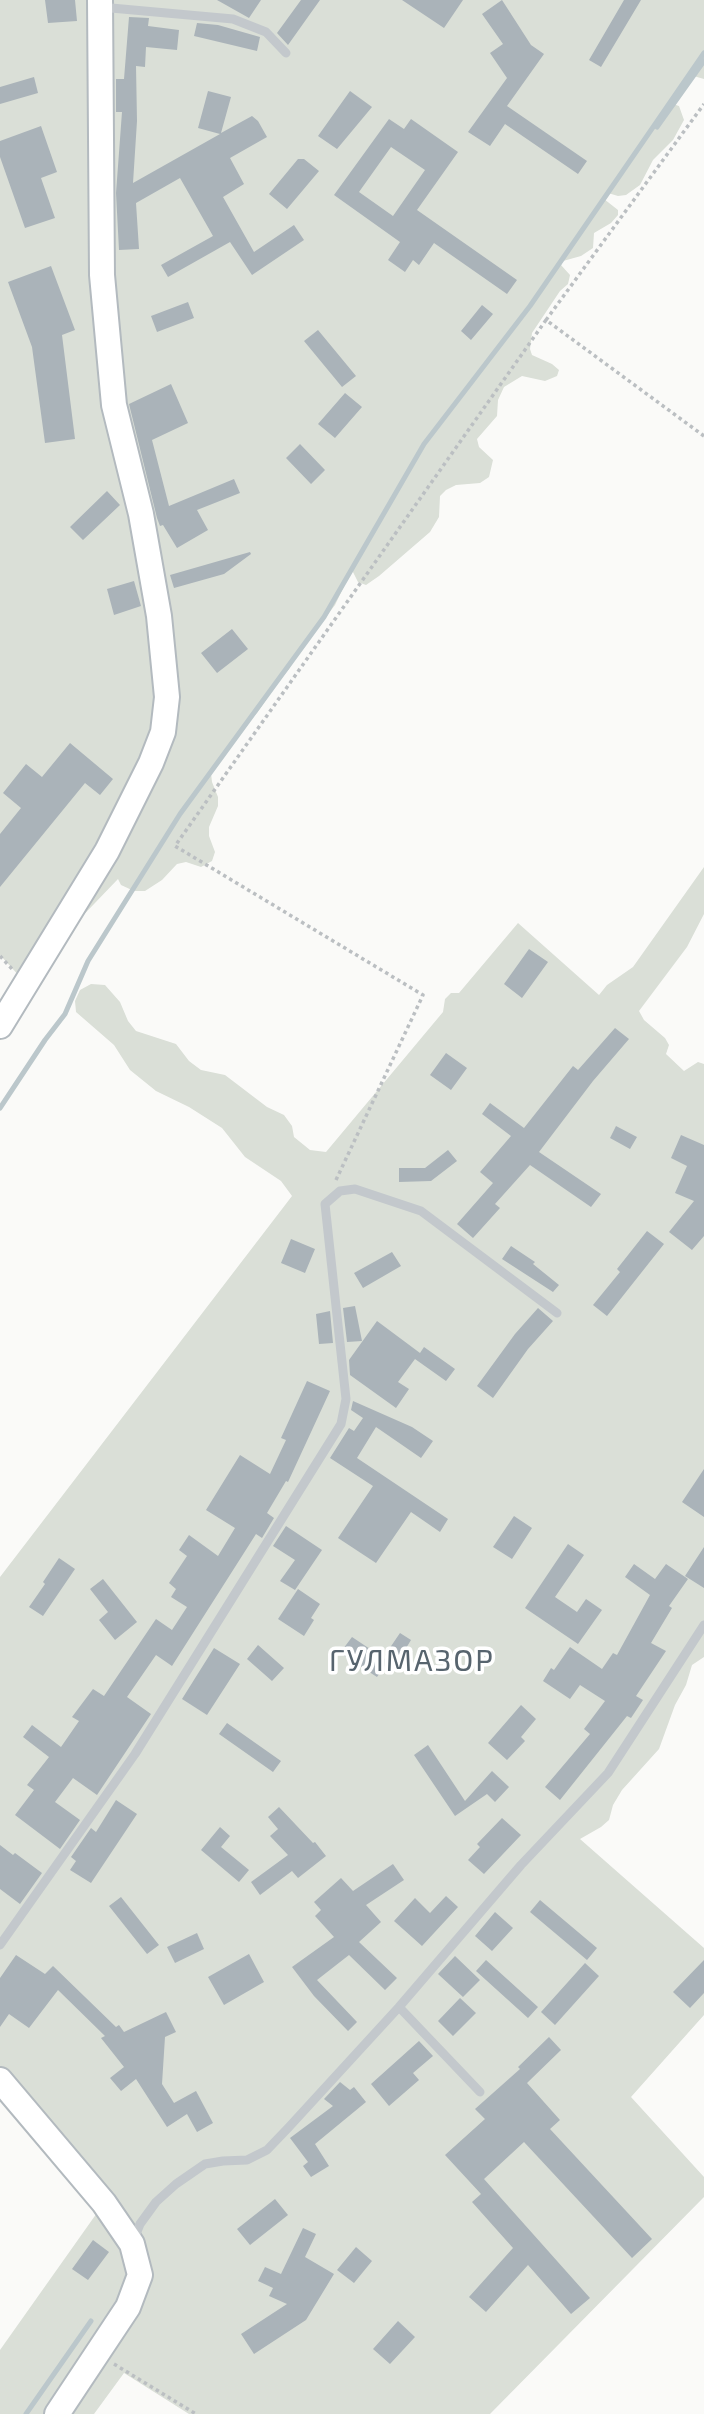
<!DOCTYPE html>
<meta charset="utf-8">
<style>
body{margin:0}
canvas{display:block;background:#fafaf8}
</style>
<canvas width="704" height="2414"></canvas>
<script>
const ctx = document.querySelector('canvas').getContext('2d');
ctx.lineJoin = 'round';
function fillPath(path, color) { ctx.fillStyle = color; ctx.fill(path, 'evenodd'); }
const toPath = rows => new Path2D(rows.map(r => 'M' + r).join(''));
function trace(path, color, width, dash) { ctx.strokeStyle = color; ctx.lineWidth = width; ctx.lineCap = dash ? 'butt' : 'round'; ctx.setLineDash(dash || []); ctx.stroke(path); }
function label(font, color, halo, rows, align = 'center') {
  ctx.font = font + ' "Exo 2",sans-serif'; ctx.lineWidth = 7; ctx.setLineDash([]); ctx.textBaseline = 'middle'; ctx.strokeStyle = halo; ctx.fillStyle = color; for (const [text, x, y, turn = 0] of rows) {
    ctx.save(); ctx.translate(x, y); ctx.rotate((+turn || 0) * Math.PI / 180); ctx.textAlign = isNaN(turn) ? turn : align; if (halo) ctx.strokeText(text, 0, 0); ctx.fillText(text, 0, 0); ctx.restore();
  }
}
const green = toPath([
 [0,0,704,0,704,79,690,75,670,103,679,106,684,120,673,140,653,160,640,185,626,195,618,196,608,193,604,199,618,210,618,215,611,223,594,233,593,248,581,256,563,261,561,265,570,275,568,284,560,291,532,333,530,349,532,355,552,364,559,370,557,376,545,381,522,376,504,387,498,400,497,416,477,439,479,447,493,460,489,477,480,483,456,485,446,490,440,496,439,517,430,532,379,576,366,585,358,582,352,570,335,605,295,658,289,669,267,695,266,700,257,713,245,725,230,749,214,767,211,773,212,782,218,797,218,806,209,827,209,836,215,852,212,861,201,867,186,862,177,864,162,880,145,891,134,891,121,885,118,879,22,979,0,955],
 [704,867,704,914,687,947,639,1011,644,1020,665,1038,669,1045,666,1054,684,1071,698,1062,704,1064,704,1657,692,1665,686,1685,675,1705,659,1749,622,1790,613,1805,609,1820,601,1827,580,1839,704,1948,704,2015,631,2097,704,2177,704,2197,490,2414,189,2414,124,2373,94,2414,0,2414,0,2350,104,2203,0,2080,0,1577,292,1196,281,1181,245,1157,222,1128,189,1107,156,1091,130,1070,114,1045,76,1012,75,1001,80,990,91,984,105,985,120,1002,128,1021,136,1031,176,1044,189,1061,201,1070,225,1075,267,1107,284,1115,292,1126,294,1137,310,1150,326,1152,443,1012,445,999,451,993,459,993,518,923,599,995,607,985,633,967]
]);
const stream = toPath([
 [657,127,704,61],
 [0,1108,45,1040,65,1014,88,961,180,814,324,617,424,444,530,306,704,53],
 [26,2414,91,2321]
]);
const building = toPath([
 [45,0,75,0,77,21,48,23],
 [217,0,261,0,249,18],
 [301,0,320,0,288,45,277,33],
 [402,0,463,0,444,28],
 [502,0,531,45,544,54,507,106,587,161,578,174,505,124,490,146,468,132,507,78,490,53,503,44,482,14],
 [624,0,641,0,601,67,589,60],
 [129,17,149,18,148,26,179,30,177,50,146,47,145,67,136,66,137,121,133,183,220,134,198,128,208,91,231,97,221,133,252,116,258,121,267,137,230,158,244,184,223,197,254,252,294,225,304,240,252,275,230,242,168,277,161,265,213,236,180,178,136,203,139,249,119,250,116,193,122,112,116,112,116,79,124,79],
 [197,23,218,25,260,37,257,51,194,36],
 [34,77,38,93,0,104,0,87],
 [350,91,372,107,337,149,318,136],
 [389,119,404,129,411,119,458,152,417,210,517,280,507,294,434,243,419,265,413,260,405,272,388,260,400,242,334,195],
 [391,147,425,170,393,216,359,192],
 [41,126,57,172,41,178,55,218,25,228,0,157,0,141],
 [298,159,304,159,319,171,287,209,269,194],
 [51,266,75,330,62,335,75,439,45,443,32,347,8,282],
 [188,302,194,318,157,332,151,316],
 [482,305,493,314,471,340,461,331],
 [318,330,356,376,342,387,304,341],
 [171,384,188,423,152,440,169,506,234,479,240,493,197,510,208,530,177,548,163,525,160,526,157,518,129,404],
 [345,393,362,407,335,438,318,424],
 [300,444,325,470,311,484,286,458],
 [107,491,120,505,83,540,70,527],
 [250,552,251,554,224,574,174,588,170,575],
 [134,581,141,606,114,615,107,589],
 [232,629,248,649,217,673,201,653],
 [70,743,113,779,100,795,85,783,0,887,0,834,21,808,3,793,26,764,42,777],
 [529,949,548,962,522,998,504,984],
 [615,1028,629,1039,593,1081,539,1152,601,1194,591,1207,530,1165,495,1204,500,1208,473,1238,457,1224,493,1183,480,1172,511,1136,482,1114,490,1103,524,1128,573,1066,578,1070],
 [446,1053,467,1068,451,1090,430,1075],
 [616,1126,637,1137,630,1149,610,1138],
 [681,1135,704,1145,704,1236,692,1250,669,1232,694,1201,675,1193,687,1166,671,1158],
 [448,1150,457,1161,431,1181,399,1182,399,1168,425,1168],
 [647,1231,664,1244,607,1316,593,1305,620,1272,617,1269],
 [291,1239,315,1249,305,1273,281,1263],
 [511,1246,535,1262,533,1264,559,1285,553,1292,502,1259],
 [392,1252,401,1266,363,1288,354,1273],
 [355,1306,362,1341,347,1342,343,1308],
 [538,1308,553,1321,528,1349,493,1398,477,1386,515,1334],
 [330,1311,333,1343,319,1344,316,1314],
 [377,1321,420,1353,424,1347,455,1369,446,1381,415,1359,398,1382,409,1389,396,1408,350,1375,349,1360],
 [307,1381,330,1391,288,1482,286,1481,267,1513,274,1518,262,1538,256,1534,172,1666,156,1655,127,1697,151,1714,97,1795,73,1778,55,1802,80,1820,60,1849,15,1815,34,1790,27,1785,49,1757,23,1737,32,1725,61,1747,79,1721,72,1717,93,1689,104,1696,156,1619,172,1630,187,1607,171,1597,176,1589,169,1583,187,1556,179,1550,189,1535,218,1556,235,1528,206,1510,240,1455,270,1474,286,1440,281,1438],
 [353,1401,412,1427,433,1441,421,1458,376,1427,357,1458,448,1519,440,1532,411,1512,376,1563,338,1538,373,1486,330,1458,349,1428,354,1431,363,1418,351,1410],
 [704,1469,704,1517,682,1502],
 [514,1516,532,1528,512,1559,493,1547],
 [286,1526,322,1550,295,1590,280,1581,295,1560,273,1546],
 [568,1544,584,1555,555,1597,577,1612,586,1599,602,1610,578,1644,525,1608],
 [704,1547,704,1588,685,1576],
 [59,1558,75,1569,43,1616,29,1607,45,1584,43,1582],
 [634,1564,655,1579,666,1564,688,1579,669,1606,672,1608,651,1643,666,1651,636,1696,643,1700,631,1718,627,1716,560,1800,545,1787,590,1734,584,1729,605,1701,580,1685,570,1699,543,1681,551,1668,554,1670,570,1647,602,1669,613,1653,617,1655,650,1595,625,1577],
 [103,1579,137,1622,115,1640,99,1620,108,1612,90,1589],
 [298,1589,320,1604,311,1618,314,1620,304,1636,278,1619],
 [400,1633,411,1640,397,1663,385,1655],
 [352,1637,388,1661,377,1677,340,1653],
 [258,1645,284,1668,272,1681,247,1659],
 [214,1648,240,1664,207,1715,182,1699],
 [521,1705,536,1719,521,1737,525,1741,507,1760,488,1743],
 [227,1723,281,1761,273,1772,219,1734],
 [428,1745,465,1801,492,1771,509,1787,495,1802,487,1794,455,1816,414,1755],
 [116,1800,137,1814,91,1883,70,1870,76,1861,71,1857,91,1828,96,1832],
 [279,1807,313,1843,315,1842,326,1856,298,1878,292,1871,260,1895,251,1882,288,1855,270,1836,278,1829,268,1817],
 [502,1818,521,1835,484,1874,468,1860,480,1847,477,1844],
 [220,1827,230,1836,221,1847,249,1870,239,1882,201,1850],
 [0,1845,13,1855,15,1853,42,1873,20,1904,0,1889],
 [393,1864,404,1880,366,1905,381,1922,359,1942,397,1978,385,1990,349,1955,317,1980,357,2022,348,2031,314,1996,292,1967,334,1937,315,1916,321,1910,314,1902,341,1878,353,1891],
 [446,1896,458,1907,422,1946,394,1921,415,1898,430,1913],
 [121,1897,159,1945,147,1954,109,1906],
 [540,1900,597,1948,587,1960,530,1912],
 [495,1912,513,1928,492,1951,475,1936],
 [197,1933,204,1949,175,1963,167,1947],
 [249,1954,264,1982,224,2005,208,1977],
 [16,1955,45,1974,53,1966,116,2027,119,2025,124,2032,166,2012,176,2032,165,2037,162,2084,174,2103,196,2091,213,2123,197,2132,187,2114,167,2127,136,2079,121,2091,110,2078,124,2067,101,2038,105,2036,58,1990,29,2028,9,2014,0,2027,0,1978],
 [455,1956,480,1980,463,1997,438,1974],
 [486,1960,538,2007,528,2018,476,1971],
 [704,1960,704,1993,690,2008,673,1992],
 [585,1963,599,1976,555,2025,541,2012],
 [460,1998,476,2013,453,2036,438,2021],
 [549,2037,561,2050,527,2083,560,2120,550,2129,652,2239,632,2258,524,2142,484,2179,590,2298,571,2314,528,2265,486,2312,469,2297,513,2248,472,2202,481,2194,445,2155,485,2119,475,2109,520,2069,518,2067],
 [419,2041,433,2056,413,2073,419,2080,389,2106,371,2084],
 [340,2082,350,2090,354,2087,366,2102,315,2144,329,2166,311,2177,303,2166,308,2162,290,2138,333,2106,324,2099],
 [275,2199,288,2215,250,2245,237,2229],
 [303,2228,316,2234,305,2257,334,2274,306,2320,254,2354,241,2334,287,2304,269,2296,273,2288,258,2281,265,2267,281,2274],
 [93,2240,109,2252,88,2280,72,2269],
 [356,2247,372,2261,354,2283,337,2270],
 [398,2321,415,2337,390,2364,373,2349]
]);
const path = toPath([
 [546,320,704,104],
 [0,956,13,970],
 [336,1180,423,995,175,846,546,320,704,436],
 [114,2364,196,2414]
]);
const lane = toPath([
 [100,7,233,19,266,32,286,53],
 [0,1945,135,1754,341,1424,346,1399,325,1204,340,1191,355,1189,421,1211,557,1313],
 [399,2007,480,2092],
 [134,2239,140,2224,156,2202,176,2184,205,2164,223,2161,247,2160,267,2150,289,2127,399,2007,521,1865,608,1773,704,1625]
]);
const secondary = toPath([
 [0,1026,107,851,151,763,163,732,167,697,159,616,141,514,114,405,102,275,100,0],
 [0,2080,104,2203,132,2244,140,2275,128,2307,57,2414]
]);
const quarterNames = [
 ["ГУЛМАЗОР",412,1661]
];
fillPath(green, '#dadfd7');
trace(stream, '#bbc7cb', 5);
fillPath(building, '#aab3b9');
trace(secondary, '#b3babf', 28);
trace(path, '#bbbfc2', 3.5, [3.5, 3.5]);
trace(lane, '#c3c8cc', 9);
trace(secondary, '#fff', 24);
ctx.letterSpacing = '2px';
label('30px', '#57646e', '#fff', quarterNames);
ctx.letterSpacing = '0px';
</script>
